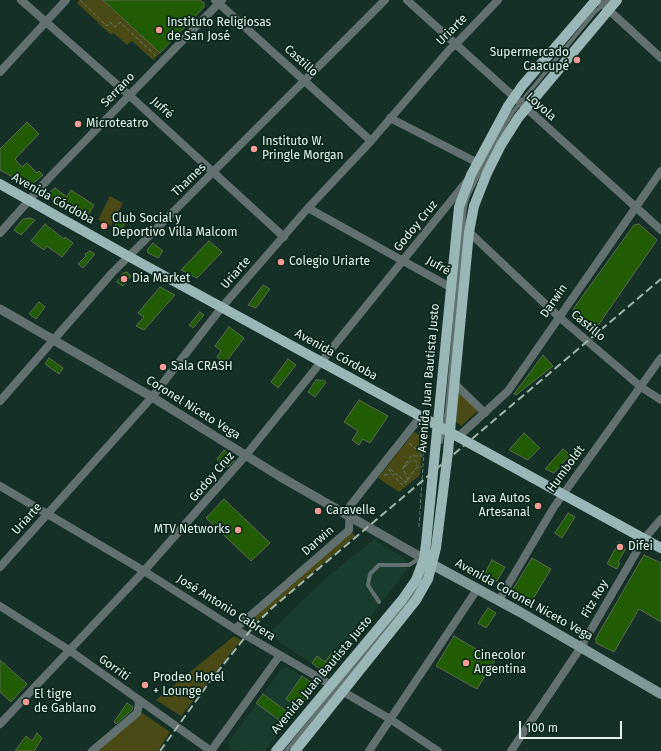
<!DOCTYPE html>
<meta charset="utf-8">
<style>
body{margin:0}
#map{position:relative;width:661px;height:751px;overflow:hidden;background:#153026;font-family:"Fira Sans",sans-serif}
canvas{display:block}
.scale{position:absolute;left:519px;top:721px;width:103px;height:18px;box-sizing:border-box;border:2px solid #e4f4ec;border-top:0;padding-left:5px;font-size:12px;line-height:14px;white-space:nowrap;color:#e4f4ec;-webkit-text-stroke:3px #0b261c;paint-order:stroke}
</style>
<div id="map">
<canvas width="661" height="751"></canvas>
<div class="scale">100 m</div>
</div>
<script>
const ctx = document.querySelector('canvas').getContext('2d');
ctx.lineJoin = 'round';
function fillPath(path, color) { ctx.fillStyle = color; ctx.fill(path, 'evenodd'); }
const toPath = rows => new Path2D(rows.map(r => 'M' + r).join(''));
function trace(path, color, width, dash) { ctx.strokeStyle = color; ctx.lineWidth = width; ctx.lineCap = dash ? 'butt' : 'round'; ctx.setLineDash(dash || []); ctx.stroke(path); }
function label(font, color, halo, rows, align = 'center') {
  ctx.font = font + ' "Fira Sans",sans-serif'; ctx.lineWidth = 3.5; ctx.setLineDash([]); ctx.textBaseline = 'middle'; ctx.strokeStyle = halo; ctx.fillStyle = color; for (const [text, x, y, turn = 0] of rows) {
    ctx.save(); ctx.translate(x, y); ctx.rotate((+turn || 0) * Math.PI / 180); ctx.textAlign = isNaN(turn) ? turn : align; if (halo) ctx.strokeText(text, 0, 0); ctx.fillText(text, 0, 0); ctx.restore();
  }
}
const built = toPath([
 [374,539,408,561,407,570,330,669,322,671,268,634,326,578],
 [288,667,312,683,313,690,265,751,229,750,228,743,281,669]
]);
const green = toPath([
 [79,0,103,0,160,53,153,60,132,41,127,45,113,33,111,35,77,3],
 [110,196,123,203,111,226,98,220],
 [461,392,478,411,461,426,456,422,458,394],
 [414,432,423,437,420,475,399,492,378,478],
 [352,532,355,536,252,625,247,622],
 [234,636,241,640,181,716,156,700],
 [141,712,170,732,158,751,96,751]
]);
const building = toPath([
 [103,0,200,0,204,3,204,7,160,53,103,0],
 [27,122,39,134,15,159,22,167,27,163,37,173,39,171,43,175,31,185,27,185,0,170,0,149,27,122],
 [55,188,67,197,71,190,94,205,87,217,49,197,49,193,55,188],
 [120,217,127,220,118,235,112,231,120,217],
 [30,218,35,220,21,235,14,230,23,219,30,218],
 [45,224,64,239,65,237,73,243,62,257,47,246,44,250,31,241,45,224],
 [639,224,657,240,599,324,590,330,574,314,574,308,634,225,639,224],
 [209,241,222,252,197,278,181,270,209,241],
 [153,243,163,251,158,258,148,253,147,250,153,243],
 [90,251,95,254,83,268,78,264,86,256,85,254,90,251],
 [127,272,131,276,123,286,117,282,123,273,127,272],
 [263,285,270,289,256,308,248,305,263,285],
 [160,287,175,295,144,330,136,326,144,317,138,313,160,287],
 [39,302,45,307,36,319,29,314,39,302],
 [200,312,204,315,193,328,189,325,200,312],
 [229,327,244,338,225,363,217,357,221,351,215,346,229,327],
 [543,355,553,366,516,395,514,394,543,355],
 [49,358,63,368,59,374,45,364,49,358],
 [288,359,296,365,278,388,271,382,288,359],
 [316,380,323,380,326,382,315,397,308,392,316,380],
 [359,400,388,416,370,443,363,439,359,445,352,440,358,431,344,422,359,400],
 [524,433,540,448,528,460,509,450,524,433],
 [563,449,570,455,554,473,545,469,563,449],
 [224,450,233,458,234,461,228,467,217,459,224,450],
 [224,499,270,543,251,561,206,518,224,499],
 [568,513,575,517,562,538,555,533,568,513],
 [619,542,624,545,625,550,618,562,620,563,617,569,607,564,619,542],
 [644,555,661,563,661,622,639,609,614,652,596,643,596,638,644,555],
 [532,558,551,569,530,604,514,594,513,589,532,558],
 [492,560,505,567,497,581,492,582,483,577,492,560],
 [488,608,496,613,486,628,478,623,488,608],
 [454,636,495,660,477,689,436,666,454,636],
 [331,654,338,659,330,669,322,671,312,663,317,656,325,662,331,654],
 [0,660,27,684,11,702,0,692,0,660],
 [302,676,312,683,313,690,299,708,286,699,302,676],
 [263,694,293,716,286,725,256,703,263,694],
 [127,703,133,707,132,710,116,724,114,722,127,703],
 [37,733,42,738,34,751,15,751,26,736,32,741,37,733]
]);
const path = toPath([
 [80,0,107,26,110,22,115,27,120,22,157,57],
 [409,443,423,455],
 [404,467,411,461,416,461,417,466],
 [388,469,402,485,406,482,417,467,422,467],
 [390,469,406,482],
 [384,475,391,474],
 [408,480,403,468,411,456,423,456],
 [419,527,425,435,419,432]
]);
const service = toPath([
 [441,442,447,410,465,207,468,196,497,139,512,113,594,13,608,0],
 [379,602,368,585,370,574,379,565,409,565,420,558],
 [286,751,414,593,425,570]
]);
const minor = toPath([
 [21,0,130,96,284,237],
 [215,0,371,141],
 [407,0,661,230],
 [598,0,661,58],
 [0,72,66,0],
 [390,118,478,163],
 [308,208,450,287],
 [469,232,558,316,641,387,661,400],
 [0,233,48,179,222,0],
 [454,383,485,413],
 [0,401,112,273,385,0],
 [458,437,508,391,661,171],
 [0,486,144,571,235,629,390,719,438,751],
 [0,567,152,397,222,307,308,208,371,141,450,49,456,44,498,0],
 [499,600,554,507,661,358],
 [0,606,69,650,211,751,280,655],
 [235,629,349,530,350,506,421,416],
 [0,724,144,571,246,455,467,181],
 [92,751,137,713,139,705,138,700],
 [369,751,478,588],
 [511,751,581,647,644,539,661,519]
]);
const tertiary = toPath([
 [0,309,152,397,279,476,424,559]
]);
const secondary = toPath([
 [424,560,520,612,661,694]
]);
const primary = toPath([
 [0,184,128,256,661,548],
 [276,751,402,600,416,580,424,559,426,544,459,207,471,175,508,106,522,86,596,0],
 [295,751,416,600,428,579,436,548,448,452,469,232,474,206,487,173,501,145,518,118,617,0]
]);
const rail = toPath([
 [160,751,211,680,254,626,272,608,661,279]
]);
const markers = [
 [159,30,4,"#f59c94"],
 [577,60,4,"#f59c94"],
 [78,124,4,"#f59c94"],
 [254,149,4,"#f59c94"],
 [104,226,4,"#f59c94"],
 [281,262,4,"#f59c94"],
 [124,279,4,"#f59c94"],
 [163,367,4,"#f59c94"],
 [538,506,4,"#f59c94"],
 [318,511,4,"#f59c94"],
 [238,530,4,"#f59c94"],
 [620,547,4,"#f59c94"],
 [466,663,4,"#f59c94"],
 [145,685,4,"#f59c94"],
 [26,702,4,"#f59c94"]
];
const poiNames = [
 ["Instituto Religiosas",167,23],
 ["de San José",167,37],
 ["Supermercado",569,53,"right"],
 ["Caacupé",569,67,"right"],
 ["Microteatro",86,124],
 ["Instituto W.",262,142],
 ["Pringle Morgan",262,156],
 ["Club Social y",112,219],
 ["Deportivo Villa Malcom",112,233],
 ["Colegio Uriarte",289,262],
 ["Dia Market",132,279],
 ["Sala CRASH",171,367],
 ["Lava Autos",530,499,"right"],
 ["Artesanal",530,513,"right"],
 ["Caravelle",326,511],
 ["MTV Networks",230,530,"right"],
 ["Difei",628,547],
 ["Cinecolor",474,656],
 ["Argentina",474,670],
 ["Prodeo Hotel",153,678],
 ["+ Lounge",153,692],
 ["El tigre",34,695],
 ["de Gablano",34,709]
];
const streetNames = [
 ["Uriarte",452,30,-45],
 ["Castillo",301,61,42],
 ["Serrano",118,90,-46],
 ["Loyola",541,107,42],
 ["Jufré",162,108,42],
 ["Thames",189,180,-44],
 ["Avenida Córdoba",53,199,29],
 ["Godoy Cruz",416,226,-51],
 ["Jufré",438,266,29],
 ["Uriarte",236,273,-49],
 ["Darwin",554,301,-55],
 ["Castillo",588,326,40],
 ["Avenida Córdoba",336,355,29],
 ["Avenida Juan Bautista Justo",429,378,-85],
 ["Coronel Niceto Vega",193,408,32],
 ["Humboldt",566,469,-54],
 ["Godoy Cruz",212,477,-49],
 ["Uriarte",27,519,-48],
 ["Darwin",318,541,-41],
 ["Fitz Roy",595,599,-60],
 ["Avenida Coronel Niceto Vega",524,600,29],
 ["José Antonio Cabrera",226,608,32],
 ["Gorriti",114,668,36],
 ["Avenida Juan Bautista Justo",322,675,-50]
];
fillPath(built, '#183c2e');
fillPath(green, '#494a15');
fillPath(building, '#215b03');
trace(building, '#5a6a55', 1);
trace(path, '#62796f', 1, [4, 2]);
trace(service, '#627170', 4);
trace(minor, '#627170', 8);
trace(tertiary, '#627170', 9);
trace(secondary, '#819898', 10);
trace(primary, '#99b7b7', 10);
trace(rail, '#a3b7ae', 2, [8, 4]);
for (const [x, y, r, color] of markers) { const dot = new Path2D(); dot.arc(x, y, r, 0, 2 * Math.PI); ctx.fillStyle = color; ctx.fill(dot); trace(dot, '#0b261c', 1.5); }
label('12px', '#e4f4ec', '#0b261c', poiNames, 'left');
label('12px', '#e4f4ec', '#0b261c', streetNames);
</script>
